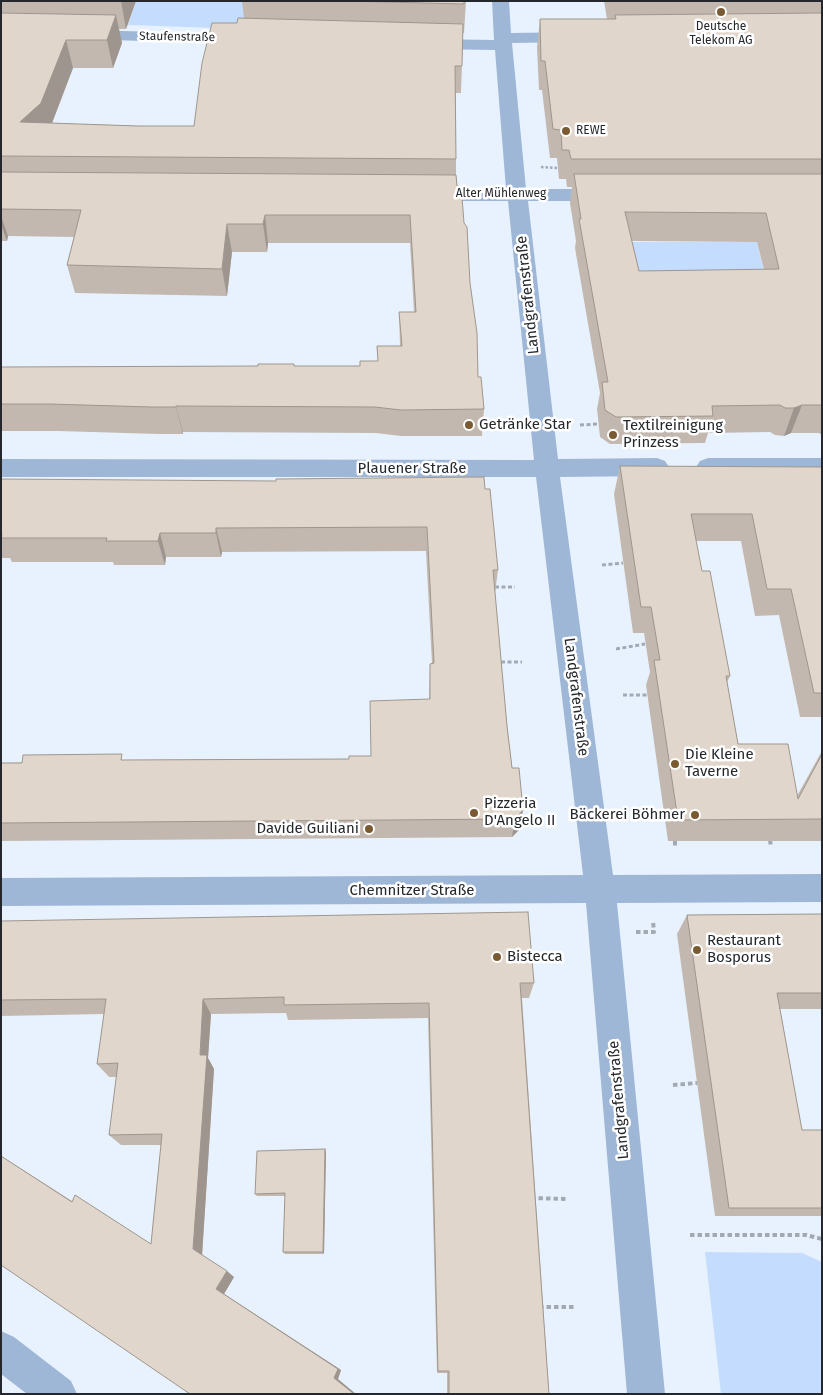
<!DOCTYPE html>
<meta charset="utf-8">
<style>
body{margin:0}
#map{position:relative;width:823px;height:1395px;overflow:hidden;background:#e8f2fe;font-family:"Fira Sans",sans-serif}
canvas{display:block}
.frame{position:absolute;inset:0;border:2px solid #24272c;pointer-events:none}
</style>
<div id="map">
<canvas width="823" height="1395"></canvas>
<div class="frame"></div>
</div>
<script>
const ctx = document.querySelector('canvas').getContext('2d');
ctx.lineJoin = 'round';
function fillPath(path, color) { ctx.fillStyle = color; ctx.fill(path, 'evenodd'); }
const toPath = rows => new Path2D(rows.map(r => 'M' + r).join(''));
function trace(path, color, width, dash) { ctx.strokeStyle = color; ctx.lineWidth = width; ctx.lineCap = dash ? 'butt' : 'round'; ctx.setLineDash(dash || []); ctx.stroke(path); }
function label(font, color, halo, rows, align = 'center') {
  ctx.font = font + ' "Fira Sans",sans-serif'; ctx.lineWidth = 5; ctx.setLineDash([]); ctx.textBaseline = 'middle'; ctx.strokeStyle = halo; ctx.fillStyle = color; for (const [text, x, y, turn = 0] of rows) {
    ctx.save(); ctx.translate(x, y); ctx.rotate((+turn || 0) * Math.PI / 180); ctx.textAlign = isNaN(turn) ? turn : align; if (halo) ctx.strokeText(text, 0, 0); ctx.fillText(text, 0, 0); ctx.restore();
  }
}
const green = toPath([
 [136,1,254,1,246,29,128,25],
 [630,242,757,242,770,298,651,375],
 [705,1252,802,1253,822,1262,822,1394,721,1394]
]);
const pathFar2 = toPath([
 [541,167,558,168]
]);
const pathFar1 = toPath([
 [580,425,599,424],
 [602,565,623,563],
 [495,587,515,587],
 [616,649,645,644],
 [501,662,522,662],
 [623,695,647,695]
]);
const path = toPath([
 [770,840,771,847],
 [675,841,675,847],
 [636,932,654,932,653,921],
 [673,1085,697,1083],
 [531,1198,567,1199],
 [690,1235,806,1235,822,1239],
 [539,1307,576,1307]
]);
const street = toPath([
 [492,1,509,1,511,33,575,32,581,33,584,37,581,41,575,42,512,43,526,189,608,189,615,191,618,195,615,199,608,201,528,201,558,459,657,458,665,461,669,467,665,473,657,476,560,477,613,875,822,874,822,902,617,903,665,1394,627,1394,586,903,1,906,1,878,583,875,536,477,1,477,1,459,534,460,508,201,423,201,416,199,413,195,416,191,423,189,506,189,495,50,427,49,421,48,418,44,421,40,427,39,494,40,492,1],
 [82,30,246,34,252,35,255,39,252,43,246,44,76,39,73,35,76,31,82,30],
 [708,458,822,458,822,476,708,476,700,473,696,467,700,461,708,458],
 [1,1331,14,1337,71,1381,77,1394,27,1394,1,1374,1,1331]
]);
const wall = toPath([
 [1,1,136,1,126,29,119,29,122,43,113,68,73,68,52,123,138,126,194,126,237,23,244,18,242,1,466,1,464,33,463,33,461,93,456,93,456,175,470,283,478,377,484,409,482,436,401,436,376,433,183,432,183,434,159,434,58,431,1,431,1,367,360,366,378,361,377,346,400,346,399,312,414,312,410,243,268,243,267,252,232,252,227,296,75,293,67,265,74,237,8,236,7,241,1,241],
 [604,1,822,1,822,435,819,433,791,433,784,436,775,435,770,432,708,433,705,443,610,444,600,437,597,409,600,393,575,248,576,241,570,203,572,187,567,187,566,179,559,179,557,158,550,158,542,90,539,90,537,47,540,19,607,19],
 [632,241,757,242,764,270,639,271],
 [620,466,822,467,822,717,800,717,779,615,755,616,741,541,696,541,702,571,730,676,727,682,738,744,797,796,822,751,822,841,668,841,646,685,650,672,644,633,633,633,614,494],
 [1,479,485,489,498,570,495,593,507,726,520,829,512,837,1,841,1,763,124,760,349,759,371,756,429,699,430,664,432,663,426,551,222,552,221,557,166,557,165,565,114,565,113,562,12,562,10,558,1,558],
 [822,914,822,1009,780,1009,802,1130,822,1130,822,1216,715,1216,677,934,687,915],
 [1,921,534,983,529,998,522,998,549,1394,447,1394,447,1373,437,1373,428,1018,288,1020,286,1013,211,1014,208,1058,214,1069,202,1255,234,1277,224,1294,341,1370,338,1379,1,1265,1,1156,72,1201,151,1244,161,1145,121,1145,109,1135,117,1077,109,1077,97,1064,104,1014,1,1016],
 [325,1149,326,1152,324,1254,285,1254,283,1252,285,1196,257,1196,255,1194]
]);
const shadedWall = toPath([
 [121,1,136,1,126,29],
 [116,15,122,43,113,68,107,40],
 [66,40,73,68,49,131,20,122],
 [265,215,268,243,267,252,263,224],
 [1,216,8,236,7,241,1,225],
 [227,224,232,252,227,296,222,269],
 [802,405,791,433,784,436,794,408],
 [176,406,183,432,183,434,176,407],
 [216,528,222,552,221,557,216,533],
 [160,533,166,557,165,565,158,541],
 [523,810,520,829,512,837,515,819],
 [203,999,211,1014,208,1058,214,1069,202,1256,193,1249,200,1055],
 [325,1149,326,1152,324,1254,323,1252],
 [227,1271,234,1277,224,1294,341,1370,338,1379,356,1394,354,1394,216,1289]
]);
const building = toPath([
 [346,1,464,1,464,4,346,1],
 [1,13,116,15,107,40,66,40,41,103,20,122,138,126,194,126,202,63,212,23,237,23,238,18,463,24,462,66,455,66,456,159,1,156,1,13],
 [822,13,822,159,571,159,569,150,562,150,561,130,553,129,545,61,541,61,540,19,616,19,615,15,822,13],
 [1,172,456,175,457,186,459,186,460,196,462,197,464,223,467,227,470,283,477,333,478,377,481,377,484,409,401,410,375,407,176,406,176,407,152,407,49,404,1,404,1,367,258,366,258,364,294,364,294,366,360,366,360,361,378,361,377,346,402,346,399,312,416,312,410,215,265,215,263,224,227,224,222,269,67,265,81,210,1,209,1,172],
 [574,174,822,174,822,405,802,405,794,408,785,408,780,405,712,406,713,416,616,417,605,410,602,382,608,382,579,219,581,219,574,174],
 [625,212,766,213,779,269,639,271,625,212],
 [620,466,822,467,822,693,814,693,791,589,767,589,752,514,691,514,702,571,710,571,730,676,726,676,738,744,788,744,798,799,822,754,822,819,678,820,654,660,660,660,651,607,641,607,620,466],
 [484,477,485,489,490,489,498,570,493,570,507,726,512,768,519,768,523,810,515,819,1,823,1,763,22,763,23,755,122,754,121,760,349,759,349,756,371,756,370,701,430,699,430,664,434,663,427,527,216,528,216,533,160,533,158,541,106,541,107,538,1,538,2,534,1,534,1,479,276,481,276,479,484,477],
 [528,912,534,983,520,983,549,1394,449,1394,449,1371,438,1371,429,1003,284,1005,284,997,203,999,200,1055,207,1055,193,1249,227,1271,216,1289,338,1369,334,1378,354,1394,190,1394,1,1265,1,1156,72,1202,75,1195,151,1244,162,1134,109,1135,118,1063,97,1064,106,999,1,1000,1,921,528,912],
 [822,914,822,993,777,993,802,1130,822,1130,822,1208,729,1208,687,915,822,914],
 [325,1149,323,1252,283,1252,285,1193,255,1194,257,1151,325,1149]
]);
const markers = [
 [721,12,5,"#7a5a30"],
 [566,131,5,"#7a5a30"],
 [469,425,5,"#7a5a30"],
 [613,435,5,"#7a5a30"],
 [675,764,5,"#7a5a30"],
 [474,813,5,"#7a5a30"],
 [695,815,5,"#7a5a30"],
 [369,829,5,"#7a5a30"],
 [697,950,5,"#7a5a30"],
 [497,957,5,"#7a5a30"]
];
const farPoinames = [
 ["Deutsche",721,27],
 ["Telekom AG",721,41],
 ["REWE",576,131,"left"]
];
const farStreetnames = [
 ["Staufenstraße",177,37,1],
 ["Alter Mühlenweg",501,194]
];
const streetNames = [
 ["Landgrafenstraße",528,295,-96],
 ["Plauener Straße",412,469],
 ["Landgrafenstraße",576,697,83],
 ["Chemnitzer Straße",412,891],
 ["Landgrafenstraße",619,1100,-95]
];
const poiNames = [
 ["Getränke Star",479,425],
 ["Textilreinigung",623,426],
 ["Prinzess",623,443],
 ["Die Kleine",685,755],
 ["Taverne",685,772],
 ["Pizzeria",484,804],
 ["D'Angelo II",484,821],
 ["Bäckerei Böhmer",685,815,"right"],
 ["Davide Guiliani",359,829,"right"],
 ["Restaurant",707,941],
 ["Bosporus",707,958],
 ["Bistecca",507,957]
];
fillPath(green, '#c4ddfe');
trace(pathFar2, '#a2a9b3', 2.5, [2.5, 2]);
trace(pathFar1, '#a2a9b3', 3, [4, 2.5]);
trace(path, '#a2a9b3', 4, [4.5, 3]);
fillPath(street, '#9fb7d6');
fillPath(wall, '#c2b8af');
fillPath(shadedWall, '#9e968e');
fillPath(building, '#e1d6cb');
trace(building, '#9e968e', 1);
for (const [x, y, r, color] of markers) { const dot = new Path2D(); dot.arc(x, y, r, 0, 2 * Math.PI); ctx.fillStyle = color; ctx.fill(dot); trace(dot, '#fff', 2); }
label('12px', '#24272c', '#fff', farPoinames);
label('12px', '#24272c', '#fff', farStreetnames);
label('15px', '#24272c', '#fff', streetNames);
label('15px', '#24272c', '#fff', poiNames, 'left');
</script>
